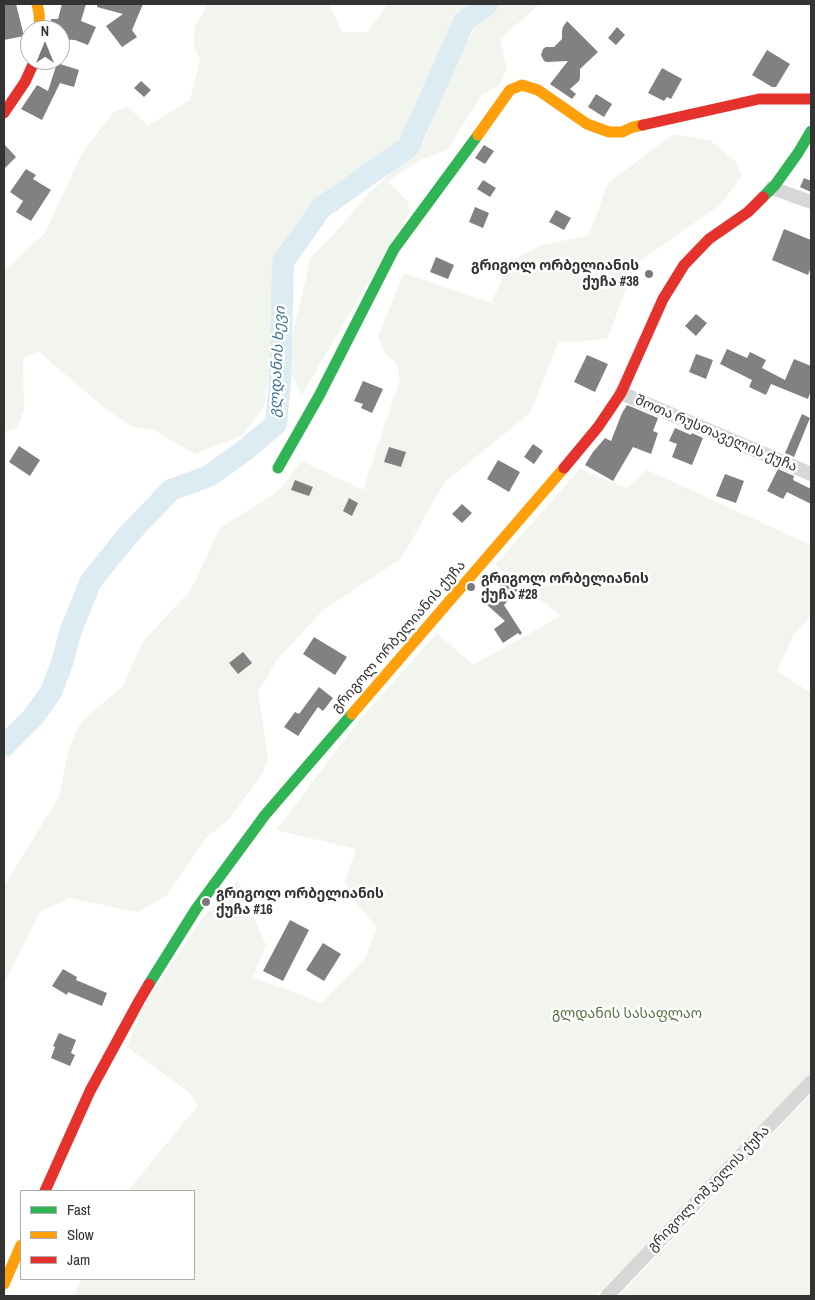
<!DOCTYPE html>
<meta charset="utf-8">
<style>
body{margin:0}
#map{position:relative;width:815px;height:1300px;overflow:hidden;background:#fff;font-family:"Archivo Narrow",sans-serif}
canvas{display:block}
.frame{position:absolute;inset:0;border:5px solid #333;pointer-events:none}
.legend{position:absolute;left:20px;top:1190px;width:175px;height:90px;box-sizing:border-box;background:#fff;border:1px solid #adadad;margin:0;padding:6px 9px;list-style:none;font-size:15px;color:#333}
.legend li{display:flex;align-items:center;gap:10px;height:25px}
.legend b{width:25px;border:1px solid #adadad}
.north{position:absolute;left:20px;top:20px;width:50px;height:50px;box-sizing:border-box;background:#fff;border:1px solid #adadad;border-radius:50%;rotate:0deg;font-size:14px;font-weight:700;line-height:20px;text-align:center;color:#333}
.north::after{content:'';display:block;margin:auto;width:18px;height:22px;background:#7a7a7a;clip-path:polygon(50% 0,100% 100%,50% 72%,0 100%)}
</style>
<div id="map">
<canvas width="815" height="1300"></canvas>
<div class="frame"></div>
<ul class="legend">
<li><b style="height:6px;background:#30b455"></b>Fast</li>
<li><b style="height:6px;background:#ff9f0a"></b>Slow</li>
<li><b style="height:6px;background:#e5322d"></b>Jam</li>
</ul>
<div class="north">N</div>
</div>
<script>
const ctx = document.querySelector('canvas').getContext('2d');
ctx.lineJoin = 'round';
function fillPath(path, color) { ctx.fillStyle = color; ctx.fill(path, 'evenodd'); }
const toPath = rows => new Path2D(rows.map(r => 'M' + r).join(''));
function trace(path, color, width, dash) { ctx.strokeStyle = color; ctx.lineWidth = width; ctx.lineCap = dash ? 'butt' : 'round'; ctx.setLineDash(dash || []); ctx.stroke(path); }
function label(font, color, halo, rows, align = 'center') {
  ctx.font = font + ' "Archivo Narrow","Noto Sans Georgian",sans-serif'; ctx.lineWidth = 5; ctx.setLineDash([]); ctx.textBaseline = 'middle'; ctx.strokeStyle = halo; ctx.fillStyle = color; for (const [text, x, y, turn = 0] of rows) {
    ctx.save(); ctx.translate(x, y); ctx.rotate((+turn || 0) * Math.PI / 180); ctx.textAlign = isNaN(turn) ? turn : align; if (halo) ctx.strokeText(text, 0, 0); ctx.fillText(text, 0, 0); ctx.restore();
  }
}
const green = toPath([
 [208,4,329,4,342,32,367,32,388,4,470,4,463,12,421,109,395,144,310,205,283,244,275,289,274,350,264,407,242,436,195,454,152,429,135,428,108,411,39,352,23,358,24,410,18,427,4,432,4,271,45,233,82,153,113,113,127,106,148,126,190,100,200,60,194,45,194,28],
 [498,4,540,4,500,39,507,69,500,84,481,96,448,149,420,160,388,181,408,202,410,212,301,396,287,363,290,344,311,257,345,222,366,196,424,141,456,59,477,26],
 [674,134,711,141,736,162,742,176,721,204,636,264,607,339,572,342,559,341,531,412,444,483,401,559,323,610,276,661,258,692,268,758,262,774,231,817,206,838,166,896,137,912,70,898,41,911,4,983,4,886,59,797,69,748,81,722,122,687,144,640,191,590,220,528,277,492,302,461,363,490,400,379,396,362,384,352,378,336,404,273,491,303,510,262,539,246,589,235,608,183],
 [580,469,627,488,647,470,811,545,811,616,794,634,777,671,811,693,811,1072,760,1129,596,1296,73,1296,82,1279,194,1279,194,1191,128,1191,198,1105,190,1093,127,1047,145,1003,203,917,238,880,266,945,253,977,322,1003,366,957,377,927,359,907,345,881,356,849,276,830,357,723,437,633,473,665,561,616,495,565],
 [811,1094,811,1296,619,1296]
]);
const river = toPath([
 [4,746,33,717,51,692,62,663,71,630,91,581,128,535,171,490,209,476,244,451,276,424,280,383,283,262,321,208,408,147,464,22,487,4]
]);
const building = toPath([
 [4,4,16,4,24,36,4,40],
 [62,4,86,4,81,21,96,27,88,45,75,40,60,39,60,30,52,30,51,19,58,19],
 [97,4,143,4,132,30,137,37,122,47,106,26,123,14,97,7],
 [567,21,598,52,580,69,580,77,579,81,570,89,576,94,572,99,550,84,568,61,547,62,544,61,541,55,543,49,546,47,554,47,562,39,562,31,563,27],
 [617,27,625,35,616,45,608,38],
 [767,50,790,64,776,87,772,87,752,75],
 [57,63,79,70,74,87,60,83,42,120,21,109,37,85,48,91],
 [662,68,682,79,671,99,667,97,664,101,648,93],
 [141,81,151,90,144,97,134,88],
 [596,94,612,104,604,117,588,107],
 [4,144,16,157,4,169],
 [484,145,494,151,485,164,475,158],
 [26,169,36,175,33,179,51,190,31,221,16,212,23,201,10,192],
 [804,178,811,181,811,192,800,187],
 [483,180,496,188,490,197,477,189],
 [475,207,489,213,483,228,469,222],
 [556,210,571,218,564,230,549,222],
 [784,229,811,240,811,267,808,275,772,260],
 [436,257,454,265,448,279,430,272],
 [696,314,707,323,696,336,685,326],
 [727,349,747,358,750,352,766,360,762,368,785,380,794,359,811,366,811,390,808,399,771,384,766,395,749,387,752,380,720,364],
 [696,354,713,360,706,379,689,372],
 [587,355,608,364,595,392,574,382],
 [363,381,383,389,372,413,361,408,363,404,354,401],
 [627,405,658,418,653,431,658,433,651,454,633,447,613,481,585,465,593,452,605,438,611,441,622,413],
 [802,414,810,418,794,457,785,453],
 [675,428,691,435,692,433,703,438,692,465,672,457,677,444,669,441],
 [533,444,543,451,534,464,524,457],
 [19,446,40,460,30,476,9,462],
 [389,447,406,452,401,467,384,462],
 [498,460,520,472,509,492,487,479],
 [778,469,794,476,793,480,811,489,811,504,787,492,783,499,767,491],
 [725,474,744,481,736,503,716,496],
 [295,480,313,487,309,496,291,490],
 [349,498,358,503,352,516,343,511],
 [462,504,472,513,462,523,452,514],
 [506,579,518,590,504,605,522,633,520,635,518,633,503,643,494,629,505,621,485,603],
 [314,637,347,657,335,675,303,654],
 [243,652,252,663,238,674,229,663],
 [319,687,333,698,323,711,318,707,298,736,284,727,295,712,299,714],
 [290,920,309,930,283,981,263,971],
 [323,943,341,954,324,981,306,970],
 [63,969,77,977,76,980,107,993,102,1006,68,992,67,995,52,986],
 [59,1033,76,1040,71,1053,75,1055,70,1066,51,1058,55,1047,53,1046]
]);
const street = toPath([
 [772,188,811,202],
 [621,393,811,474],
 [607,1296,811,1082]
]);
const fast = toPath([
 [763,197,775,185,798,153,811,131],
 [278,468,319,396,394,249,478,135],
 [149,984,196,909,265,815,352,714]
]);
const slow = toPath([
 [37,4,39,13,40,30],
 [478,135,510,90,522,85,538,90,587,124,609,132,622,132,633,127,643,125],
 [352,714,564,468],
 [4,1284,21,1245]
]);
const jam = toPath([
 [4,113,25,82,35,60],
 [643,125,759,99,811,99],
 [564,468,598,427,621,393,663,299,684,265,709,239,748,212,763,197],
 [45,1191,90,1091,139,1001,149,984]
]);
const markers = [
 [649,274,5,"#7a7a7a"],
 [471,587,5,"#7a7a7a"],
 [206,902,5,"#7a7a7a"]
];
const poiNames = [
 ["გრიგოლ ორბელიანის",639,266,"right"],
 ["ქუჩა #38",639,282,"right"],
 ["გრიგოლ ორბელიანის",481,579],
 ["ქუჩა #28",481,595],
 ["გრიგოლ ორბელიანის",216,894],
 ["ქუჩა #16",216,910]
];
const streetNames = [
 ["შოთა რუსთაველის ქუჩა",716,434,23],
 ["გრიგოლ ორბელიანის ქუჩა",399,637,-49],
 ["გრიგოლ ოშკელის ქუჩა",709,1189,-46]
];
const parkNames = [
 ["გლდანის სასაფლაო",627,1014]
];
const waterNames = [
 ["გლდანის ხევი",278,362,-87]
];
fillPath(green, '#f1f5ed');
trace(river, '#ddebf3', 22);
fillPath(building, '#818181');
trace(street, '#d7d7d7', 14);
trace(fast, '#30b455', 11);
trace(slow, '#ff9f0a', 11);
trace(jam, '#e5322d', 11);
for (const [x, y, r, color] of markers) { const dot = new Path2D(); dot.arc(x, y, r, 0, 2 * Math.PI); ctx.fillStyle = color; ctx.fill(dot); trace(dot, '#fff', 2); }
label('bold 14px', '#333', '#fff', poiNames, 'left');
label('14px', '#333', '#fff', streetNames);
label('14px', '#56703f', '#fff', parkNames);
label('italic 15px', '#3f7597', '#fff', waterNames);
</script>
